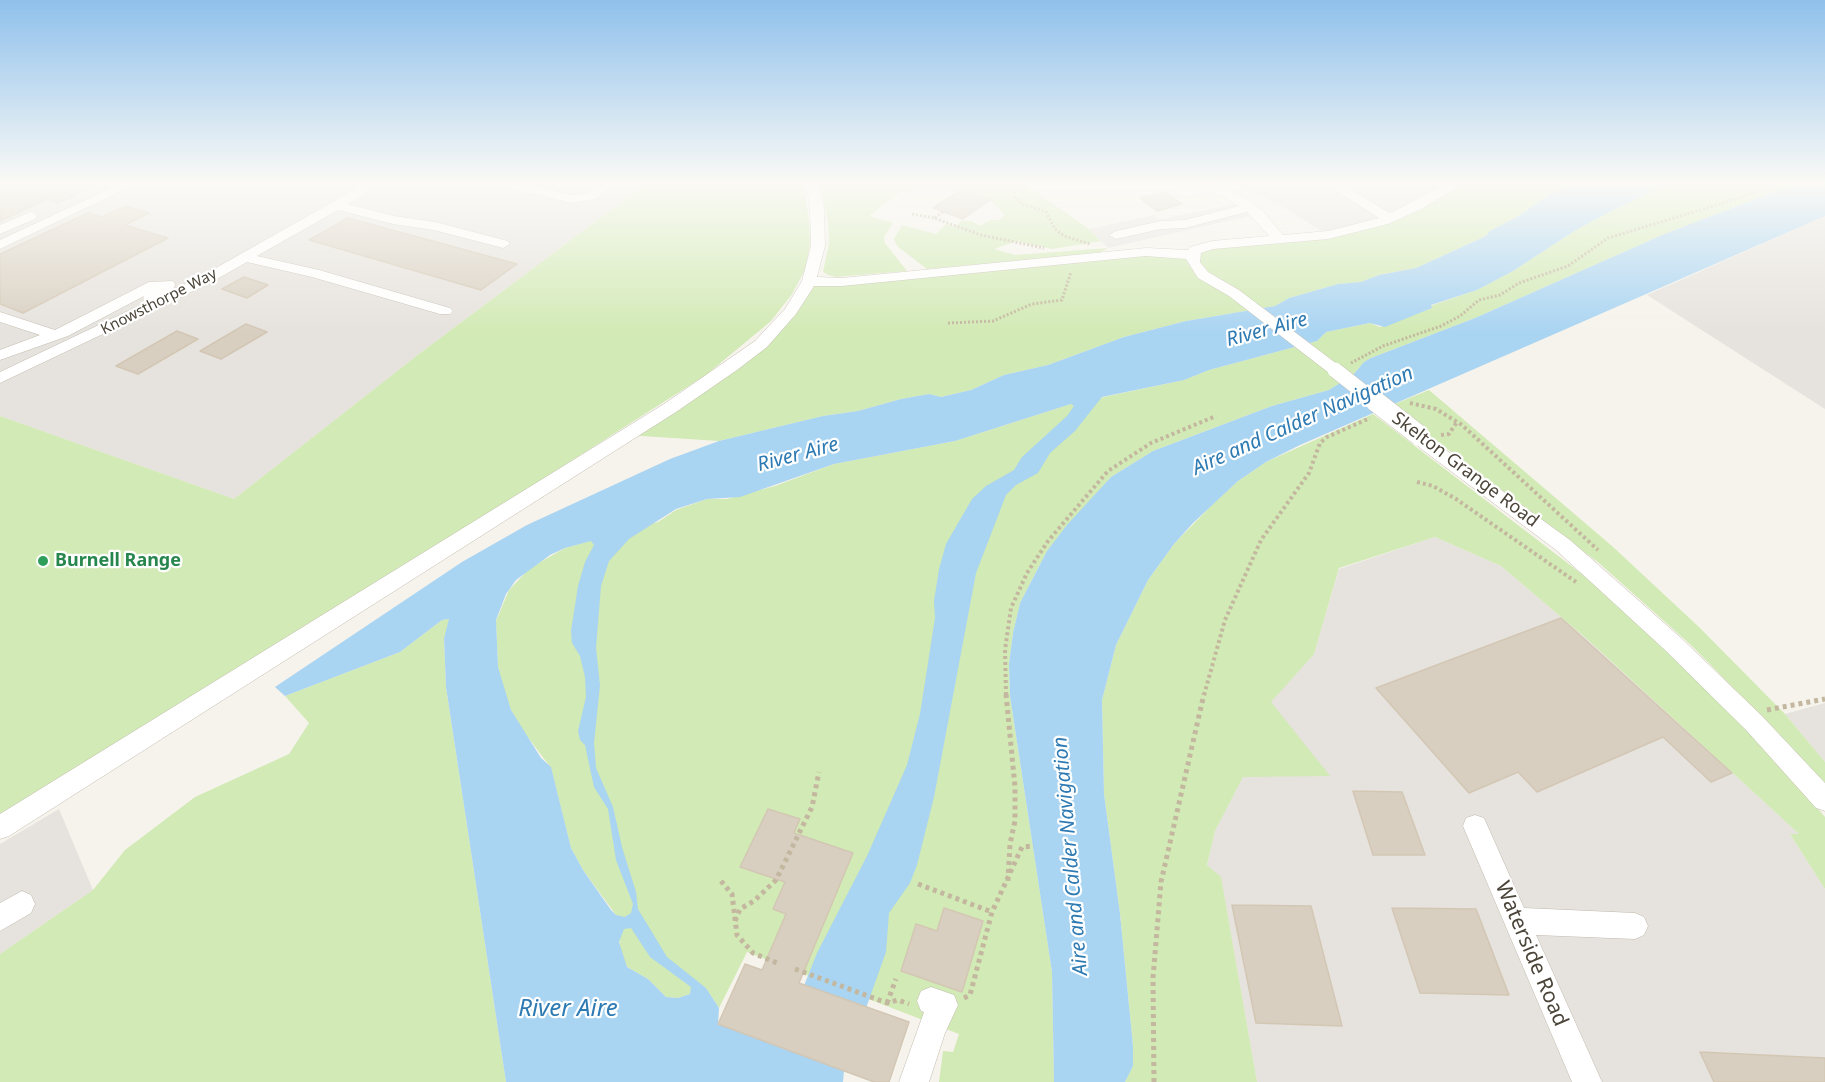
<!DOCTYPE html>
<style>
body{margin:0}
canvas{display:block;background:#f6f3ec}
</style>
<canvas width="1825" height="1082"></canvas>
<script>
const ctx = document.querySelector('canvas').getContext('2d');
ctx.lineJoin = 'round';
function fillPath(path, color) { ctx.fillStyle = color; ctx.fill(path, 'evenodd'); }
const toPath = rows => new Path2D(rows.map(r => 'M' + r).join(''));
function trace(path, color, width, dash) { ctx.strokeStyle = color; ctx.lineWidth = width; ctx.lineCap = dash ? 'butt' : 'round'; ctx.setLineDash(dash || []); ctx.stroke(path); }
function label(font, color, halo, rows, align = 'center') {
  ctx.font = font + ' "Noto Sans",sans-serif'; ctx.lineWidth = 4.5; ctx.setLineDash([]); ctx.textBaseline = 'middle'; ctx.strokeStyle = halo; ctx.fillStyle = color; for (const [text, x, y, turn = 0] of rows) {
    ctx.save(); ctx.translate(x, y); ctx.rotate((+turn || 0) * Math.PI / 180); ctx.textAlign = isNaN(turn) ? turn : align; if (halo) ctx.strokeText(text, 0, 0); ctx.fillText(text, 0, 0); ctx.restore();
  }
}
const industrial = toPath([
 [0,182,648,182,419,354,234,499,0,416],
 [1229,182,1468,182,1449,196,1328,235,1280,205],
 [1825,216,1825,409,1647,295],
 [1435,537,1501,566,1587,639,1800,835,1790,834,1825,889,1825,1082,1257,1082,1221,878,1207,865,1215,831,1243,777,1270,702,1314,654,1339,569],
 [1825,703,1825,762,1785,714],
 [59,809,93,890,0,954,0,844]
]);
const green = toPath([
 [648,182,803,182,809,220,810,243,806,268,792,294,771,321,706,375,111,754,0,818,0,416,234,499,419,354],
 [820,182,1022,182,1089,229,1101,241,1052,249,1017,241,994,249,1015,255,1108,248,1098,254,927,269,897,246,894,239,902,225,936,234,946,224,955,227,961,221,972,221,979,226,991,220,999,220,1005,215,990,200,961,190,921,189,907,193,903,190,869,216,893,223,884,237,885,243,907,271,836,277,828,275,823,272,829,243,828,222],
 [1460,182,1577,182,1545,197,1519,216,1490,231,1486,236,1416,268,1379,275,1361,282,1338,284,1289,298,1275,306,1186,321,1124,337,1048,365,1004,375,971,390,941,397,929,394,901,399,858,411,823,416,719,441,626,435,761,344,809,281,1195,250,1328,235,1383,221],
 [1674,182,1800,182,1662,235,1475,318,1371,358,1364,362,1353,375,1329,390,1272,406,1153,451,1111,477,1047,551,1020,603,1013,633,1009,664,1010,696,1052,972,1054,1082,939,1082,943,1051,953,1052,959,1034,747,952,719,1008,706,988,692,987,690,994,678,998,666,997,648,979,627,967,621,953,616,915,583,870,571,848,551,768,521,728,511,710,501,682,498,667,496,621,509,590,530,568,565,548,658,522,676,510,707,499,727,499,775,486,834,464,955,441,1071,404,1184,380,1209,370,1317,341,1326,332,1370,323,1380,327,1432,308,1430,306,1477,290,1513,271,1576,230,1615,209],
 [1429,390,1612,546,1699,627,1785,714,1825,762,1825,787,1790,746,1692,646,1599,563,1390,406],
 [1373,414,1604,591,1769,751,1825,817,1825,889,1790,834,1799,834,1587,639,1501,566,1435,537,1339,568,1314,654,1271,702,1330,776,1243,777,1215,831,1207,865,1221,877,1257,1082,1125,1082,1133,1066,1133,1046,1120,914,1104,794,1102,700,1116,645,1148,580,1174,544,1212,505,1238,481,1266,462],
 [450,619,444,638,446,687,506,1082,0,1082,0,954,93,890,125,850,195,797,289,754,309,723,285,696,400,652,442,620]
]);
const parking = toPath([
 [1242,202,1258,214,1108,248,1089,229,1154,215,1160,220]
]);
const water = toPath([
 [1577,182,1674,182,1615,209,1576,230,1513,271,1477,290,1431,305,1432,308,1385,327,1370,323,1326,332,1317,341,1209,370,1184,380,1102,397,1075,431,1050,453,1038,473,1016,485,1006,495,976,573,934,797,917,865,910,883,889,913,886,952,844,1070,843,1082,506,1082,446,687,444,638,449,619,442,620,400,652,285,696,275,687,462,562,527,525,670,459,719,441,823,416,858,411,901,399,929,394,941,397,971,390,1004,375,1048,365,1124,337,1186,321,1275,306,1289,298,1338,284,1361,282,1379,275,1416,268,1486,236,1490,231,1519,216,1545,197],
 [1071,404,1074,406,1067,416,1022,457,1014,470,986,486,972,499,946,544,939,569,934,601,935,618,920,714,907,765,867,856,817,953,780,1046,718,1024,719,1008,706,988,667,957,638,909,636,892,622,847,613,807,596,768,594,743,600,685,596,648,601,586,609,561,629,539,676,509,707,499,740,497,834,464,955,441],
 [591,541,594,545,585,562,578,586,571,631,572,643,580,656,585,677,586,697,578,731,580,740,585,745,594,787,608,809,616,860,633,904,631,913,625,917,616,915,611,910,583,870,571,848,551,767,541,758,511,710,498,667,496,620,506,594,516,580,550,555,565,548],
 [631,928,650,957,691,987,690,994,678,998,666,997,648,979,627,967,619,942,624,929],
 [1800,182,1825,182,1825,216,1300,445,1266,462,1238,481,1193,523,1174,544,1148,580,1116,645,1102,700,1104,794,1120,914,1133,1046,1133,1066,1125,1082,1054,1082,1052,972,1010,696,1009,664,1013,633,1020,603,1047,551,1067,525,1111,477,1153,451,1272,406,1329,390,1353,375,1364,362,1371,358,1475,318,1662,235]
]);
const building = toPath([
 [0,182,104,182,58,203,48,199,0,221,0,182],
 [961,190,990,200,963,219,933,208,961,190],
 [1165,192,1182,204,1157,211,1140,198,1165,192],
 [126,206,149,213,125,225,168,238,23,313,0,304,0,254,88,213,102,217,126,206],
 [348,218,517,264,481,290,309,240,348,218],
 [244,277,268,285,247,298,222,289,244,277],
 [246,324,267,332,221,359,200,351,246,324],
 [177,331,198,339,138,374,116,366,177,331],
 [1561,618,1732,773,1711,782,1663,737,1537,792,1518,772,1469,793,1376,688,1561,618],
 [1353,791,1402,792,1425,855,1373,855,1353,791],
 [768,809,800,819,794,833,853,853,799,983,909,1022,889,1082,874,1082,718,1024,745,964,762,970,786,914,773,909,785,882,740,867,768,809],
 [1232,905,1311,906,1342,1026,1256,1023,1232,905],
 [944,908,983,921,962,992,901,971,916,924,937,931,944,908],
 [1392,908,1476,909,1509,995,1420,993,1392,908],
 [1700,1052,1825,1058,1825,1082,1714,1082,1700,1052]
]);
const pathFar2 = toPath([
 [1014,188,1015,198,1022,204,1046,212,1055,229,1064,236,1090,244],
 [943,212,934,218,981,235,1044,248],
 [912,214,934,218],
 [948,323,993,321,1032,304,1062,300,1071,272],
 [1351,363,1383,346,1441,326,1460,316,1479,300,1500,295,1519,283,1568,266,1608,238,1733,200,1783,182]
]);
const pathFar1 = toPath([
 [1410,403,1436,409,1462,425,1598,550],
 [1441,435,1449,434,1457,422],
 [1417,482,1433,486,1456,499,1576,582],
 [1006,695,1005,650,1011,608,1027,573,1048,541,1108,471,1151,443,1216,416],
 [1204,695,1225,620,1261,540,1309,473,1320,443,1327,437,1370,418]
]);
const path = toPath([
 [1006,694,1015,787,1015,821,1010,844,1008,881],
 [1767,710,1825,699],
 [721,881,732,894,737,935,753,953,777,963],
 [918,884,992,912],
 [735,921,740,909,754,901,776,880,812,807,819,772],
 [795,969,887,1003,898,1000,909,1004],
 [964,998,970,995,992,912,1022,847,1034,846],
 [887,1003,896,979],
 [1154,1082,1153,978,1161,882,1204,694]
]);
const minor = toPath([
 [124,182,140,182,0,249,0,240,124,182],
 [368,182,383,182,348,204,394,216,435,222,508,241,510,244,503,248,434,230,393,224,338,210,257,256,319,270,450,308,453,311,450,314,440,314,312,277,247,262,210,283,0,383,0,372,147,302,143,298,144,296,68,336,0,360,0,350,40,335,0,322,0,312,55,330,149,282,173,281,175,284,174,289,200,277,368,182],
 [496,182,517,182,572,195,587,193,601,182,615,182,596,199,572,203,497,185,496,182],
 [806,182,818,182,824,208,825,246,817,277,842,278,1146,248,1188,250,1190,247,1212,241,1269,236,1247,212,1185,228,1161,229,1116,239,1109,235,1116,231,1161,221,1185,220,1239,206,1210,190,1184,197,1178,193,1179,190,1201,184,1200,182,1217,182,1247,199,1263,211,1283,235,1328,231,1379,218,1323,182,1338,182,1390,213,1451,182,1466,182,1421,209,1388,224,1328,239,1213,249,1201,253,1200,262,1208,272,1239,290,1341,367,1343,370,1341,373,1335,375,1329,373,1229,296,1198,278,1186,259,1146,256,842,286,814,286,796,314,767,347,737,370,676,412,9,836,0,839,0,814,664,404,755,341,785,309,802,281,811,246,810,208,806,182],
 [30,212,35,213,37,216,35,219,0,234,0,225,30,212],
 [1420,430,1426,432,1432,440,1570,540,1681,638,1762,716,1825,783,1825,811,1816,808,1746,730,1665,650,1556,550,1420,448,1411,436,1414,432,1420,430],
 [1475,815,1484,818,1524,908,1635,913,1644,917,1648,926,1644,935,1635,939,1536,935,1602,1082,1572,1082,1463,826,1466,818,1475,815],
 [22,891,31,895,35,904,31,913,0,931,0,903,22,891],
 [931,987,954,995,958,1005,945,1033,929,1082,899,1082,924,1012,921,1011,917,1001,921,991,931,987]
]);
const minorBridgeFar1 = toPath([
 [1335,370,1377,403]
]);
const minorBridge = toPath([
 [1375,401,1420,436]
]);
const markers = [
 [43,561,6,"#2e9e5b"]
];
const farStreetnames = [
 ["Knowsthorpe Way",159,302,-27]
];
const streetNames = [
 ["Skelton Grange Road",1465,470,37]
];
const leisureNames = [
 ["Burnell Range",55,561]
];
const waterNames = [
 ["River Aire",1267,330,-15],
 ["Aire and Calder Navigation",1303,421,-24],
 ["River Aire",798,455,-15],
 ["Aire and Calder Navigation",1071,856,-95]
];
const nearStreetnames = [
 ["Waterside Road",1531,954,67]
];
const nearWaternames = [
 ["River Aire",568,1009]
];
fillPath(industrial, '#e6e2dd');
fillPath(green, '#d2eab5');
fillPath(parking, '#e5e3e0');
fillPath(water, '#a9d4f2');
fillPath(building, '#d8cfc1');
trace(building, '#d3c7b4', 1.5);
trace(minor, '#c2bbae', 1);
trace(pathFar2, '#c4b79f', 3, [2, 2]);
trace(pathFar1, '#c4b79f', 4, [3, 3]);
trace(path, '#c4b79f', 5, [4, 4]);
fillPath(minor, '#fff');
trace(minorBridgeFar1, '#c2bbae', 16, []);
trace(minorBridge, '#c2bbae', 21, []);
trace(minorBridgeFar1, '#fff', 15);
trace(minorBridge, '#fff', 20);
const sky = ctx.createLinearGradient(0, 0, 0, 333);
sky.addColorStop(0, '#8fc1ec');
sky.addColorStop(0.55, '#fbfaf6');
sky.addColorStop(1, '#fbfaf600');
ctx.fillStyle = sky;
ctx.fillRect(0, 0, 1825, 333);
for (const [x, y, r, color] of markers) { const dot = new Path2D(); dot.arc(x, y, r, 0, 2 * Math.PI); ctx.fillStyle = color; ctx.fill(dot); trace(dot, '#fff', 2); }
label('15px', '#4b4439', '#fff', farStreetnames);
label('18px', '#4b4439', '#fff', streetNames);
label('bold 18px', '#27864d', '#fff', leisureNames, 'left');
label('italic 20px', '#2e7ab2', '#fff', waterNames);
label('21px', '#4b4439', '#fff', nearStreetnames);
label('italic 24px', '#2e7ab2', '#fff', nearWaternames);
</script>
